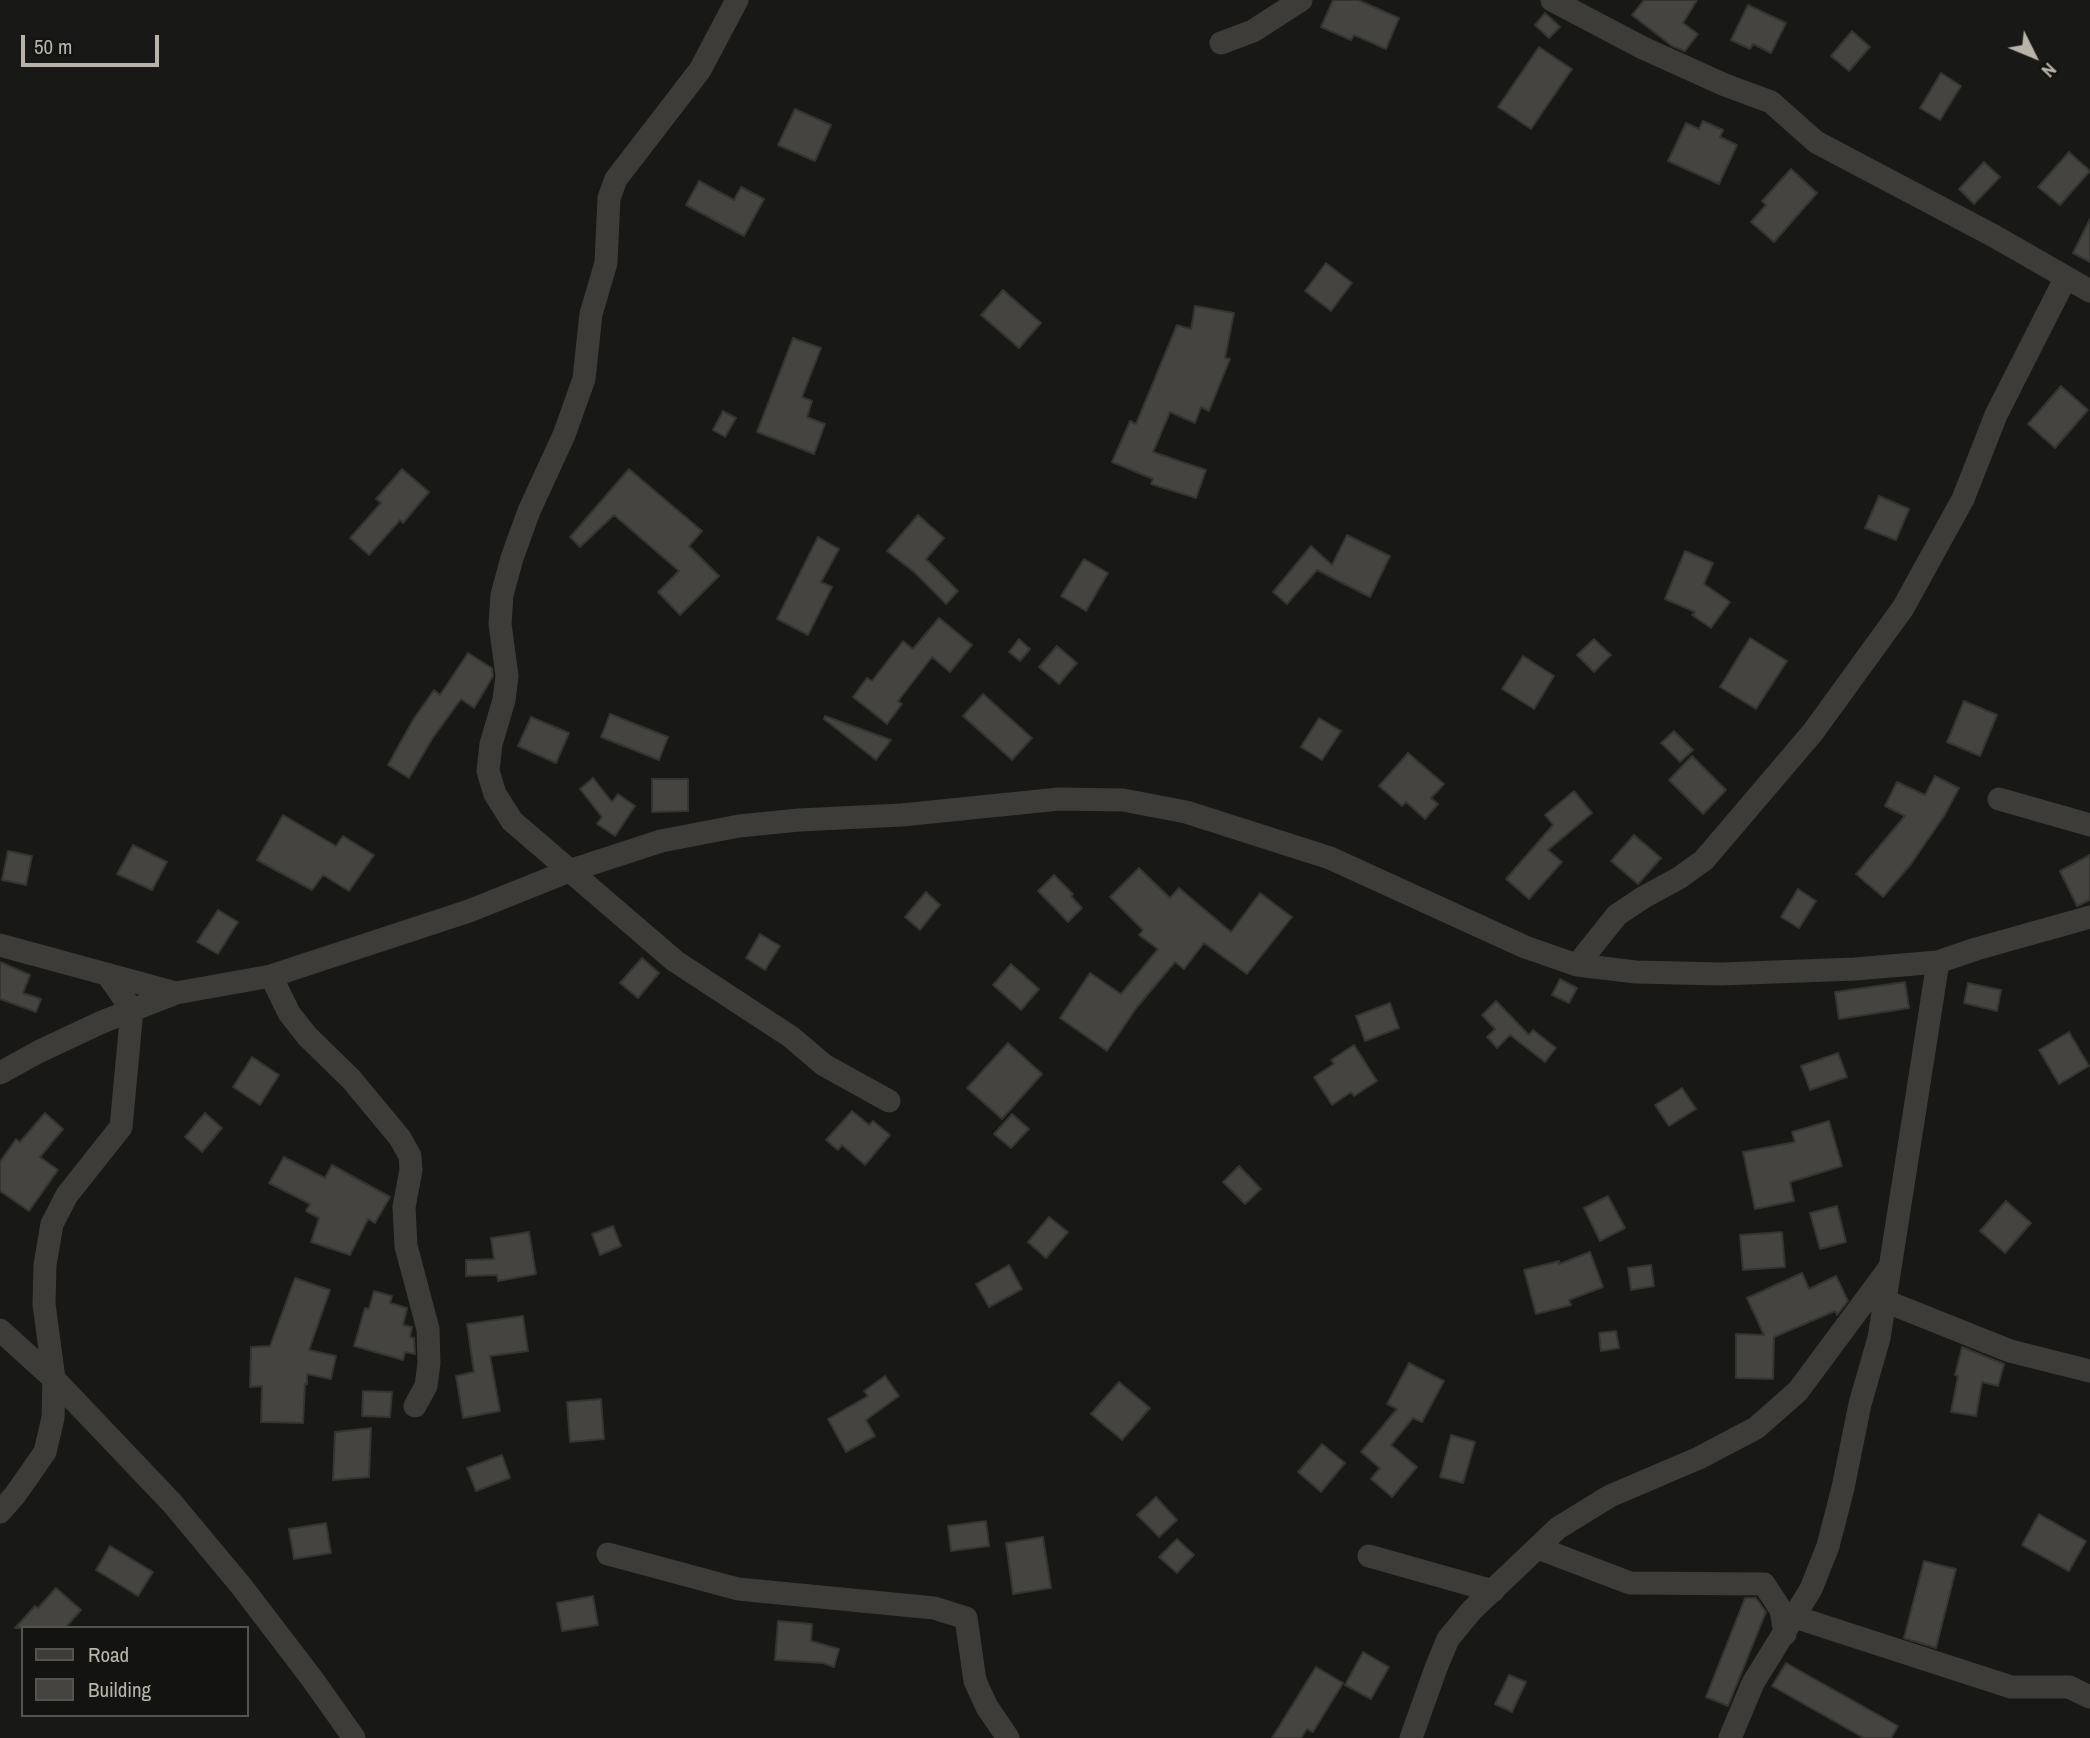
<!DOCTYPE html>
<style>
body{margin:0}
#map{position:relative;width:2090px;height:1738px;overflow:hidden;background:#181816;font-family:"Archivo Narrow",sans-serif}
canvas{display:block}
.legend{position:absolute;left:21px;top:1626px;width:228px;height:91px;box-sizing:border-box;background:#131311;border:2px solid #55534e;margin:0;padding:9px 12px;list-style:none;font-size:21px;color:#b8b4a9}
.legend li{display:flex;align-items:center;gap:14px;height:35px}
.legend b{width:35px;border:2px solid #55534e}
.north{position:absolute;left:1999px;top:21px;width:70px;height:70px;-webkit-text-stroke:5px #131311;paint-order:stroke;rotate:133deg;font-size:19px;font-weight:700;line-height:28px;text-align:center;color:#b8b4a9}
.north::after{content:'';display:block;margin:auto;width:24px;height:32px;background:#b8b4a9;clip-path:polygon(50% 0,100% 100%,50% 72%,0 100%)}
.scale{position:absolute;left:21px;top:35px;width:138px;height:32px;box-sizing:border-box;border:4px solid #b8b4a9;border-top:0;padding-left:9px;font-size:21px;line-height:24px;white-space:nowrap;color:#b8b4a9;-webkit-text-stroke:5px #131311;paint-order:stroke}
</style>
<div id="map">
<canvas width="2090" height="1738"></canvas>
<ul class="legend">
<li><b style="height:9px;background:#3d3c38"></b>Road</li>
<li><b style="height:19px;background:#454440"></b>Building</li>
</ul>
<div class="north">N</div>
<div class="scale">50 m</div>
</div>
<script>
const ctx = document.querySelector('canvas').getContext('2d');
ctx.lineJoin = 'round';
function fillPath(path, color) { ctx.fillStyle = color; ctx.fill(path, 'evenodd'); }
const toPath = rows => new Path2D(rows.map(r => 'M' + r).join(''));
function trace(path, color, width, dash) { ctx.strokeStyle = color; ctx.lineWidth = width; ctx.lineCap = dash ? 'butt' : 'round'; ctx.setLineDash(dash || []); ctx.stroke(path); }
const building = toPath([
 [1333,0,1358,0,1399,18,1386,49,1354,35,1351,40,1321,27,1333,0],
 [1644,0,1697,0,1683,23,1698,34,1685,51,1672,46,1632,15,1644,0],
 [1748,5,1786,23,1771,53,1753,44,1750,49,1731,40,1748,5],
 [1545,13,1560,27,1549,38,1535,25,1545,13],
 [1852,31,1870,47,1849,71,1831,56,1852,31],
 [1539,47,1572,69,1531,129,1498,107,1539,47],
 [1941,73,1961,86,1940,120,1920,108,1941,73],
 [795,109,831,125,815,161,778,145,795,109],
 [1703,121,1723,130,1720,137,1737,145,1719,184,1668,161,1686,123,1699,129,1703,121],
 [2069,152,2090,171,2060,205,2038,187,2069,152],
 [1984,162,2000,177,1974,204,1959,189,1984,162],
 [1791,169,1817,193,1774,242,1751,222,1766,205,1762,201,1791,169],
 [699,181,734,200,741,187,764,199,744,236,686,205,699,181],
 [2090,219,2090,262,2073,253,2090,219],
 [1326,263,1352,283,1331,311,1305,291,1326,263],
 [1003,290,1041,323,1019,348,981,315,1003,290],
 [1195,306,1234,313,1225,358,1230,359,1209,411,1201,407,1195,423,1170,412,1153,452,1206,470,1196,498,1151,484,1153,479,1112,462,1130,421,1136,424,1177,325,1191,329,1195,306],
 [793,338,821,348,802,397,812,401,807,417,825,424,814,454,757,432,793,338],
 [2061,386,2088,410,2055,448,2028,424,2061,386],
 [723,411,736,418,725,437,713,430,723,411],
 [402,469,429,492,403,523,400,520,369,555,350,538,381,503,376,499,402,469],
 [629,469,702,531,689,546,719,576,680,615,658,592,679,571,614,515,580,547,570,537,629,469],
 [1879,496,1909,509,1896,540,1865,528,1879,496],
 [918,515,944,538,926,559,958,591,946,604,914,572,887,551,918,515],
 [1347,535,1390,556,1370,597,1317,570,1287,604,1273,592,1311,546,1332,565,1347,535],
 [818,537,839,549,821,582,832,587,808,635,777,619,818,537],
 [1685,551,1713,563,1704,584,1730,602,1711,628,1692,615,1695,612,1665,599,1685,551],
 [1084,559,1108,573,1086,611,1061,596,1084,559],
 [939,618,972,645,950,672,932,657,898,701,902,704,887,724,853,697,867,678,872,681,903,641,913,649,939,618],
 [1750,638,1787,661,1756,709,1720,687,1750,638],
 [1019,639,1030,649,1020,661,1009,652,1019,639],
 [1594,639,1611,655,1594,672,1577,655,1594,639],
 [1057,646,1077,663,1059,684,1039,667,1057,646],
 [468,653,492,668,493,676,474,708,461,699,432,739,409,778,388,765,413,720,434,690,440,695,468,653],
 [1523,656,1554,676,1534,709,1502,689,1523,656],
 [983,694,1032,738,1012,760,963,716,983,694],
 [1964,701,1997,715,1980,756,1947,742,1964,701],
 [610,714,668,737,659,760,601,737,610,714],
 [825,716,891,740,876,760,824,719,825,716],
 [531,717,569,733,556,763,518,746,531,717],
 [1319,718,1341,731,1322,760,1301,747,1319,718],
 [1674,731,1693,750,1680,762,1661,743,1674,731],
 [1408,753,1444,784,1431,798,1438,804,1425,819,1406,802,1402,806,1379,786,1408,753],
 [1692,756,1726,790,1703,814,1669,780,1692,756],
 [1935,776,1959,788,1944,816,1911,864,1883,897,1856,874,1905,816,1885,806,1897,782,1925,795,1935,776],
 [593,778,612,802,618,794,635,806,615,836,597,824,602,817,580,789,593,778],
 [652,779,688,779,688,811,652,812,652,779],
 [1574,791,1592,813,1548,850,1562,862,1529,899,1506,879,1553,825,1545,815,1574,791],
 [283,815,336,846,343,836,374,855,349,891,323,875,312,890,257,860,283,815],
 [1634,835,1661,858,1638,884,1611,861,1634,835],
 [133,845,167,862,152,890,117,874,133,845],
 [8,851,32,856,26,885,2,880,8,851],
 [2090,855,2090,900,2077,906,2060,871,2090,855],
 [1139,868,1170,898,1179,888,1231,932,1260,893,1292,917,1247,974,1204,943,1184,969,1175,962,1137,1007,1107,1051,1060,1018,1090,973,1121,994,1158,949,1139,935,1143,930,1110,897,1139,868],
 [1054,875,1073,894,1071,896,1082,908,1068,922,1038,891,1054,875],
 [1798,889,1816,901,1799,928,1781,917,1798,889],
 [926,892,940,905,920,930,905,917,926,892],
 [218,910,238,922,218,954,197,942,218,910],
 [760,934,780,946,765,970,746,958,760,934],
 [642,958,659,973,638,998,620,983,642,958],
 [0,962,30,975,23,993,41,999,36,1012,0,999,0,962],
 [1011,964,1039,989,1021,1010,993,985,1011,964],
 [1560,979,1577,988,1569,1003,1552,995,1560,979],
 [1905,982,1909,1008,1839,1019,1835,992,1905,982],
 [1968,983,2001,990,1997,1011,1964,1003,1968,983],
 [1496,1001,1529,1035,1533,1030,1556,1048,1545,1062,1510,1035,1497,1048,1487,1037,1495,1029,1482,1015,1496,1001],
 [1390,1003,1399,1028,1365,1041,1356,1016,1390,1003],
 [2069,1032,2089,1066,2059,1084,2039,1050,2069,1032],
 [1008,1043,1042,1074,1002,1119,967,1088,1008,1043],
 [1354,1045,1377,1081,1354,1096,1351,1092,1332,1105,1314,1077,1334,1064,1331,1060,1354,1045],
 [1838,1053,1847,1077,1810,1090,1801,1066,1838,1053],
 [252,1057,279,1075,260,1105,233,1087,252,1057],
 [1682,1088,1696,1109,1669,1126,1655,1105,1682,1088],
 [852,1111,869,1125,873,1121,890,1135,865,1165,842,1145,838,1150,826,1140,852,1111],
 [45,1113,63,1129,40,1157,58,1170,29,1211,0,1191,0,1162,16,1139,20,1142,45,1113],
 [205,1113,222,1128,202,1152,185,1137,205,1113],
 [1012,1114,1029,1129,1011,1148,994,1134,1012,1114],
 [1829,1121,1842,1166,1790,1182,1794,1201,1755,1209,1743,1152,1795,1142,1792,1132,1829,1121],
 [284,1157,325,1178,332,1165,390,1197,375,1223,368,1219,350,1255,311,1242,319,1218,306,1211,310,1204,269,1183,284,1157],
 [1239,1166,1261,1189,1245,1204,1223,1182,1239,1166],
 [1608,1196,1625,1228,1600,1241,1584,1208,1608,1196],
 [2006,1201,2031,1223,2005,1253,1980,1231,2006,1201],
 [1837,1206,1846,1242,1820,1249,1810,1213,1837,1206],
 [1049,1217,1068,1232,1046,1258,1028,1242,1049,1217],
 [613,1226,621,1246,600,1255,592,1234,613,1226],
 [529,1232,536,1274,498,1281,497,1275,466,1276,466,1260,494,1259,491,1238,529,1232],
 [1782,1232,1785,1267,1743,1270,1740,1235,1782,1232],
 [1590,1252,1603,1287,1569,1300,1571,1305,1536,1314,1524,1270,1559,1261,1559,1264,1590,1252],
 [1009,1265,1022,1289,989,1307,976,1284,1009,1265],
 [1651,1265,1654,1286,1631,1290,1628,1268,1651,1265],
 [1802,1273,1809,1289,1836,1276,1848,1301,1837,1315,1835,1311,1774,1337,1773,1379,1736,1378,1736,1334,1764,1335,1747,1298,1802,1273],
 [295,1278,330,1290,309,1350,336,1356,331,1379,307,1374,307,1384,305,1384,303,1423,261,1422,262,1386,250,1387,251,1347,270,1346,295,1278],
 [374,1291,392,1296,390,1303,407,1308,403,1325,412,1327,410,1337,414,1338,415,1354,405,1352,403,1360,354,1346,365,1308,369,1309,374,1291],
 [523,1316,528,1351,490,1356,500,1411,463,1418,456,1376,474,1372,467,1324,523,1316],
 [1616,1331,1619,1348,1601,1351,1599,1333,1616,1331],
 [1962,1347,2004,1364,1998,1386,1982,1382,1976,1416,1951,1412,1958,1376,1955,1375,1962,1347],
 [1409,1363,1444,1381,1422,1422,1413,1418,1391,1445,1417,1467,1392,1497,1371,1479,1380,1468,1361,1452,1397,1409,1387,1404,1409,1363],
 [885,1376,899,1396,866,1420,875,1436,846,1452,828,1419,868,1396,864,1391,885,1376],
 [1119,1382,1150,1408,1122,1440,1091,1414,1119,1382],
 [363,1391,392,1392,390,1417,362,1416,363,1391],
 [601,1399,604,1439,570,1442,567,1402,601,1399],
 [371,1428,369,1477,333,1480,335,1432,371,1428],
 [1451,1435,1475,1442,1463,1483,1440,1477,1451,1435],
 [1322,1444,1345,1463,1321,1492,1298,1472,1322,1444],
 [502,1455,510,1478,476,1491,467,1468,502,1455],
 [1156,1497,1177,1520,1159,1537,1137,1515,1156,1497],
 [2039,1514,2086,1541,2069,1571,2022,1545,2039,1514],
 [986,1521,989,1546,951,1551,948,1526,986,1521],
 [326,1523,331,1553,294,1559,289,1529,326,1523],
 [1043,1537,1051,1588,1013,1594,1006,1543,1043,1537],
 [1177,1539,1194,1555,1177,1573,1159,1557,1177,1539],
 [110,1546,153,1572,138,1596,96,1570,110,1546],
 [1924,1561,1956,1569,1936,1648,1904,1638,1924,1561],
 [56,1588,81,1610,65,1628,15,1628,35,1606,38,1608,56,1588],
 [593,1596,598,1625,562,1631,557,1603,593,1596],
 [1745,1598,1756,1598,1766,1612,1728,1706,1706,1697,1745,1598],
 [778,1621,812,1624,811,1641,839,1649,834,1667,823,1663,775,1660,778,1621],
 [1363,1652,1389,1667,1371,1699,1345,1685,1363,1652],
 [1786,1663,1898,1726,1891,1738,1864,1738,1772,1686,1786,1663],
 [1316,1667,1343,1683,1313,1732,1307,1729,1301,1738,1272,1738,1316,1667],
 [1509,1675,1526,1682,1512,1712,1495,1704,1509,1675]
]);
const street = toPath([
 [737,0,700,70,616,179,609,198,606,263,591,314,584,379,564,435,529,511,512,558,502,595,500,624,507,676,504,700,491,744,488,771,495,794,512,821,675,961,791,1037,824,1065,889,1101],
 [1552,0,1643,48,1725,85,1771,102,1816,142,1994,236,2090,291],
 [1221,43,1253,31,1301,0],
 [1999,799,2090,825],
 [0,945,176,993],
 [1577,965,1617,915,1644,897,1679,878,1704,860,1813,732,1903,608,1963,499,1996,415,2065,279],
 [271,976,289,1013,307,1036,351,1079,400,1138,410,1156,411,1170,404,1207,406,1246,428,1329,429,1363,426,1386,415,1406],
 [0,1073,40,1051,102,1022,176,993,271,976,469,911,569,871,661,841,739,826,799,820,902,815,1059,799,1123,800,1186,812,1330,858,1525,947,1577,965,1636,972,1721,974,1855,969,1938,962,1976,949,2090,917],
 [1885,1301,2010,1351,2090,1371],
 [0,1330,54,1379,172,1503,242,1587,313,1680,354,1738],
 [0,1512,15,1495,45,1452,53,1418,54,1379,44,1304,45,1265,52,1224,67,1195,121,1127,132,1010,107,974],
 [1538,1548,1630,1583,1764,1584,1781,1610,1785,1634],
 [608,1554,738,1589,934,1608,966,1618,975,1681,987,1707,1008,1738],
 [1369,1556,1493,1591],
 [1795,1617,2011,1687,2069,1687,2090,1697],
 [1411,1738,1436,1668,1448,1639,1472,1610,1558,1528,1610,1496,1699,1458,1756,1428,1798,1391,1890,1267],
 [1730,1738,1753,1683,1811,1589,1828,1546,1843,1488,1860,1404,1879,1338,1938,962]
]);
fillPath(building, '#454440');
trace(building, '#343430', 2);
trace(street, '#3d3c38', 23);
</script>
